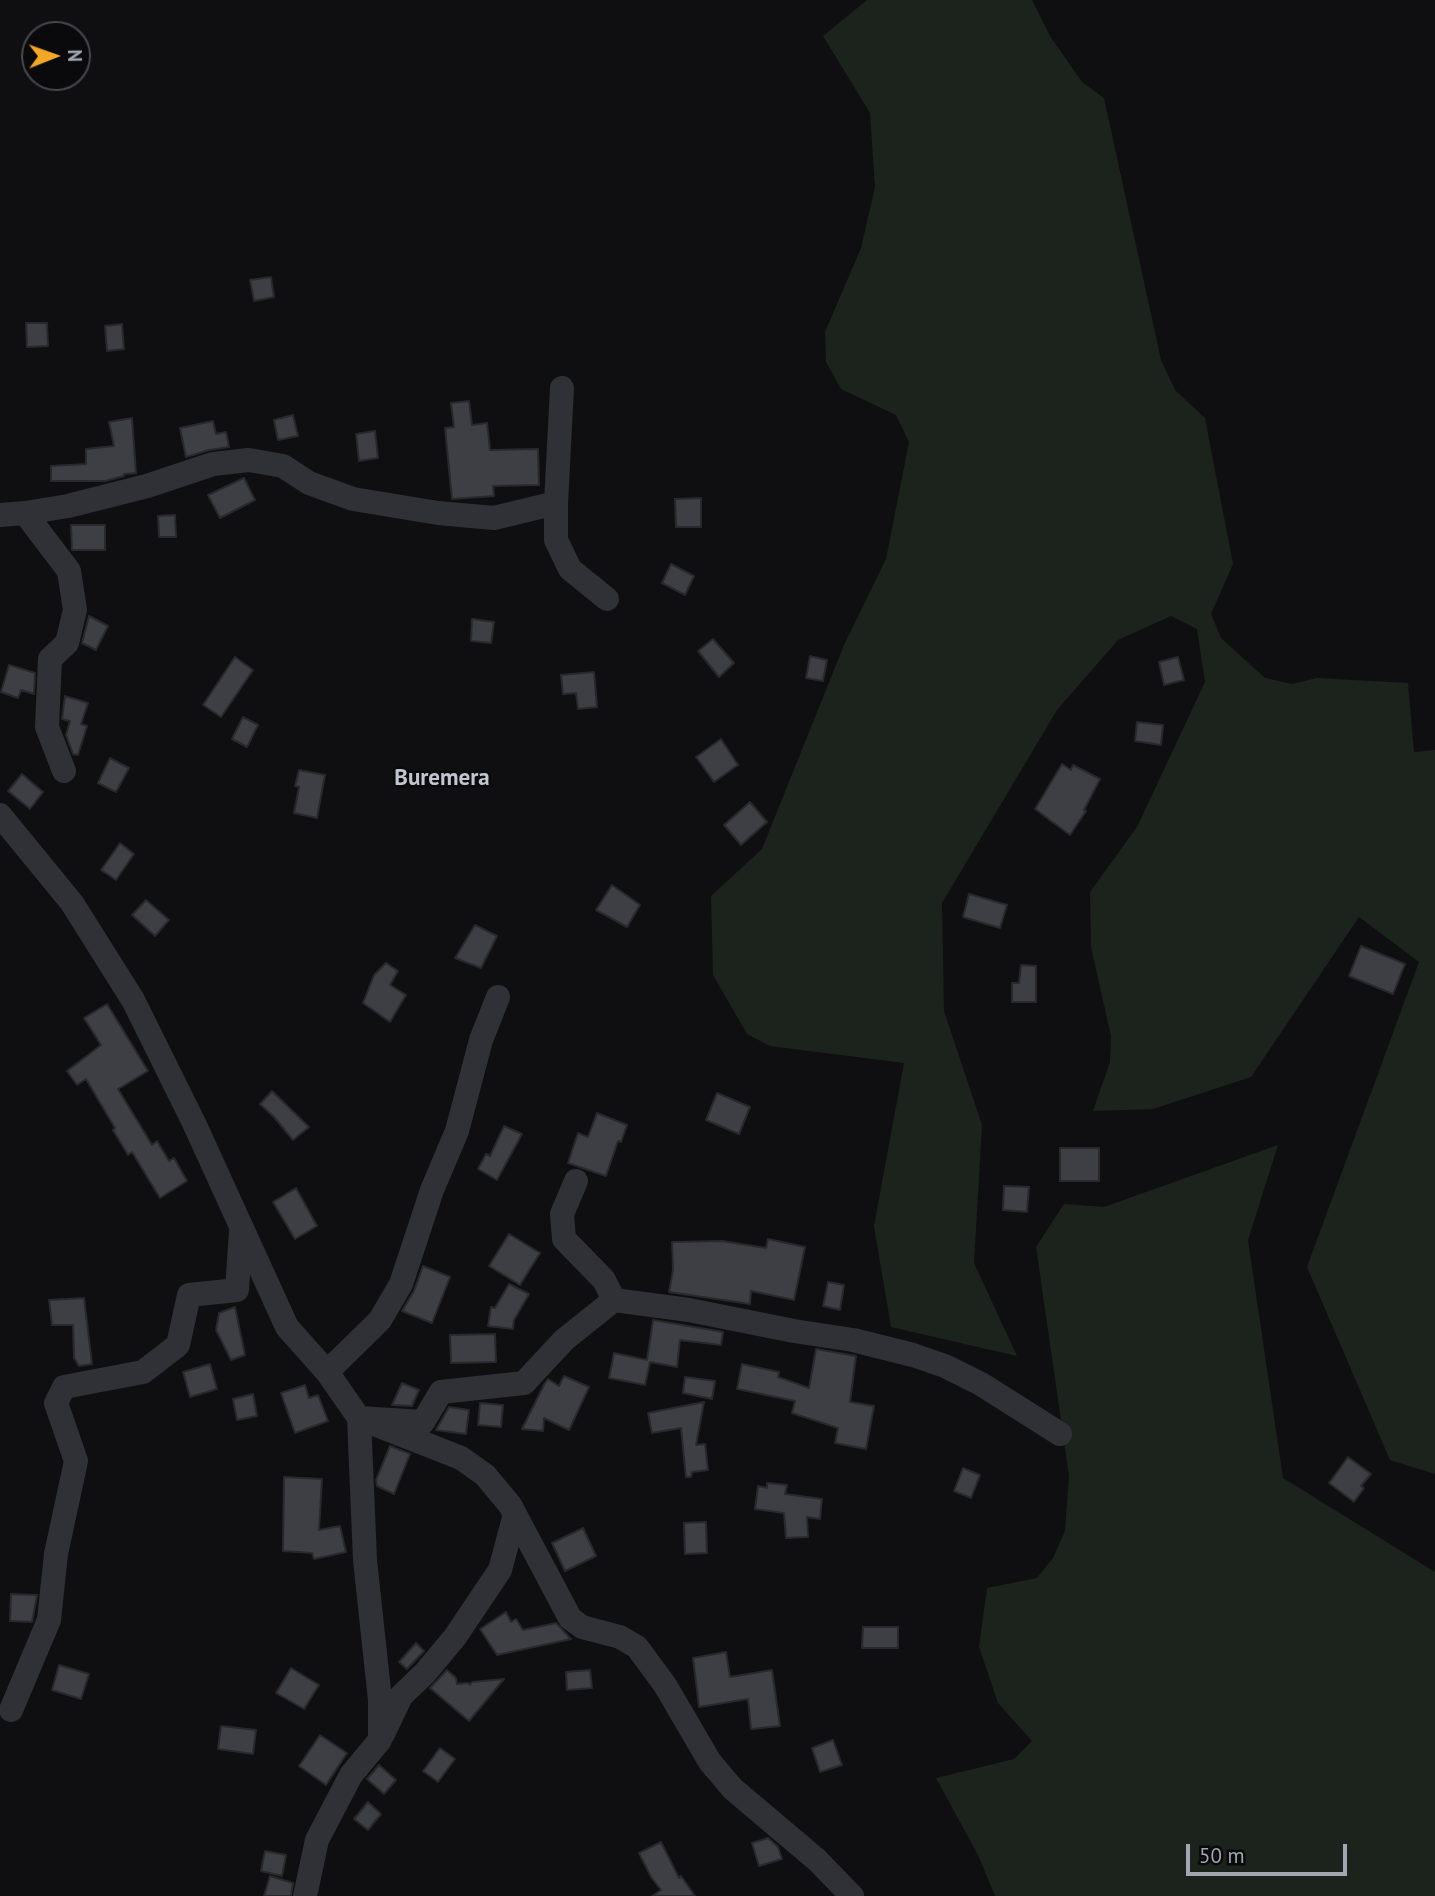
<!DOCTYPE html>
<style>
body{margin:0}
#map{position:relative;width:1435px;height:1896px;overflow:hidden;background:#0f0f11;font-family:"PT Sans",sans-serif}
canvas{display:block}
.north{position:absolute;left:21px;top:21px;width:70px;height:70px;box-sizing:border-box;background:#0a0a0c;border:2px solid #46484e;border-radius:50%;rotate:89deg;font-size:19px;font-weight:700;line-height:28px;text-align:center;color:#a0a6b2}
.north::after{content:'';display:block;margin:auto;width:24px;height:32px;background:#f3a825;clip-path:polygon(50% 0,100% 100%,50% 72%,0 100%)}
.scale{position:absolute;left:1186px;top:1844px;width:161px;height:32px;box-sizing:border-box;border:4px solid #a0a6b2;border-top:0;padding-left:9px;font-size:21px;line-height:24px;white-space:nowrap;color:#a0a6b2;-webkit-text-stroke:5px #0a0a0c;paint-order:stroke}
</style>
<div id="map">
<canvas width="1435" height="1896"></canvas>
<div class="north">N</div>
<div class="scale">50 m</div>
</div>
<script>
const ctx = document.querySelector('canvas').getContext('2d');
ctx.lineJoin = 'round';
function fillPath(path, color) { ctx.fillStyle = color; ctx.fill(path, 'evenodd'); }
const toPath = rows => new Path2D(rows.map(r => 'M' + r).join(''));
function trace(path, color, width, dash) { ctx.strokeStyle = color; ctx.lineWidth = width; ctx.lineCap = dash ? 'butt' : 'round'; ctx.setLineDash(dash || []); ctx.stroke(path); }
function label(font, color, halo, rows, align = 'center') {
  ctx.font = font + ' "PT Sans",sans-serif'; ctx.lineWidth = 5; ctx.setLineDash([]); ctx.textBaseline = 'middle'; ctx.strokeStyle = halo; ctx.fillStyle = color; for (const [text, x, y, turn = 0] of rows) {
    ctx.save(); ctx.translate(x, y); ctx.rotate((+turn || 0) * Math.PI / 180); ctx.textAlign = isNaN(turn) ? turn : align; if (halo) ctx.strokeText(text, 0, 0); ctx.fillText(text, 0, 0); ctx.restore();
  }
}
const green = toPath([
 [867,0,1032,0,1050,36,1082,82,1104,98,1161,360,1175,390,1205,418,1233,564,1211,614,1221,638,1265,678,1292,684,1317,678,1408,683,1414,752,1435,750,1435,1474,1390,1460,1307,1267,1419,962,1359,917,1251,1077,1153,1109,1093,1111,1110,1062,1111,1036,1091,947,1090,892,1137,827,1205,682,1197,629,1171,616,1118,640,1057,710,942,903,944,1011,982,1125,974,1263,1017,1356,891,1327,874,1226,904,1063,770,1046,747,1034,713,975,711,896,762,849,844,645,886,559,909,442,896,415,841,389,826,362,825,332,861,248,875,187,870,113,823,36],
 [1278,1145,1248,1240,1283,1478,1435,1572,1435,1896,995,1896,978,1855,936,1778,1014,1759,1032,1741,998,1703,979,1647,987,1588,1037,1578,1053,1558,1065,1531,1069,1476,1036,1247,1064,1204,1104,1207]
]);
const building = toPath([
 [271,277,274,297,254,301,250,280,271,277],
 [26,323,47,323,48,346,27,347,26,323],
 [122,324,124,349,107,351,105,326,122,324],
 [469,401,472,425,487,423,490,450,538,449,539,485,493,486,494,496,452,499,445,428,454,427,451,403,469,401],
 [293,415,298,436,278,440,274,420,293,415],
 [132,418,136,473,124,474,124,476,105,481,51,481,51,466,86,464,86,449,114,446,109,422,132,418],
 [213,421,216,434,226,432,229,447,209,450,186,457,180,428,213,421],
 [375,431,378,458,359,461,356,434,375,431],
 [244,478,255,500,220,518,208,495,244,478],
 [701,498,701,527,676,527,675,499,701,498],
 [175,515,176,537,159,537,158,516,175,515],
 [71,525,105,525,105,550,72,550,71,525],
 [671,564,694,576,685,595,662,583,671,564],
 [89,616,108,626,96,650,82,643,89,616],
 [472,619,494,622,491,643,471,641,472,619],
 [713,639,734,663,719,677,698,651,713,639],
 [810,656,827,660,823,681,806,678,810,656],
 [235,657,253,670,221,717,203,705,235,657],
 [1178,657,1184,680,1164,685,1159,662,1178,657],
 [9,665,35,673,34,694,21,690,18,698,1,692,9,665],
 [594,672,597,707,578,709,576,693,563,694,561,675,594,672],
 [65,696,88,703,81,724,87,726,78,755,73,754,66,735,70,721,62,719,65,696],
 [243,717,258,725,247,747,232,739,243,717],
 [1137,722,1163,725,1161,745,1135,741,1137,722],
 [721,739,738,765,714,782,696,757,721,739],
 [110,758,129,768,116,792,98,783,110,758],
 [1062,764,1071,770,1073,765,1100,779,1084,810,1086,811,1070,835,1035,809,1062,764],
 [299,770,325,775,317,818,294,813,299,787,295,786,299,770],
 [22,774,43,792,30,809,8,791,22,774],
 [750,802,767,822,741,845,724,825,750,802],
 [120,843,134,854,116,880,101,870,120,843],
 [612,885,640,905,627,927,596,910,612,885],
 [969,894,1007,905,1000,928,963,917,969,894],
 [146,900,169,920,155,936,132,915,146,900],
 [475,925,497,936,481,968,455,958,475,925],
 [1361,946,1405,964,1393,994,1349,976,1361,946],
 [386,963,398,971,390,985,406,995,390,1022,363,1003,374,975,386,963],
 [1021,965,1036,966,1036,1002,1012,1002,1012,983,1019,983,1021,965],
 [107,1004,148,1071,118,1089,152,1145,157,1141,169,1161,174,1158,187,1181,160,1198,132,1152,128,1155,113,1130,115,1128,86,1079,77,1085,67,1071,101,1045,84,1018,107,1004],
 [272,1091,309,1127,293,1140,274,1117,260,1104,272,1091],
 [717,1093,750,1107,739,1134,706,1120,717,1093],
 [597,1113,627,1125,621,1142,618,1141,606,1176,568,1163,578,1133,588,1137,597,1113],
 [504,1126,522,1134,497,1180,478,1169,486,1154,490,1156,504,1126],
 [1060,1148,1099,1148,1099,1181,1060,1181,1060,1148],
 [1004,1186,1029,1187,1027,1212,1003,1210,1004,1186],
 [296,1188,317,1226,295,1239,273,1202,296,1188],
 [509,1234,540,1253,520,1285,489,1266,509,1234],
 [768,1239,805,1247,794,1300,751,1291,750,1304,669,1292,673,1270,672,1242,722,1241,766,1248,768,1239],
 [423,1266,450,1277,432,1323,402,1311,414,1291,423,1266],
 [828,1282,844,1285,840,1310,823,1306,828,1282],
 [509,1284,529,1294,514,1320,513,1329,488,1326,491,1307,495,1308,509,1284],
 [84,1298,92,1364,79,1366,74,1358,73,1325,52,1325,49,1300,84,1298],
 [235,1307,245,1355,231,1360,216,1330,219,1313,235,1307],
 [653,1320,723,1332,721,1345,680,1340,677,1367,650,1362,645,1385,609,1378,614,1353,647,1360,653,1320],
 [495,1334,496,1362,451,1363,450,1335,495,1334],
 [816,1349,856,1356,850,1402,874,1406,866,1449,835,1443,838,1428,792,1413,795,1401,737,1389,742,1364,779,1372,778,1377,809,1388,816,1349],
 [210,1364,217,1389,190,1397,183,1372,210,1364],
 [564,1376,589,1387,569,1430,544,1418,543,1431,522,1429,545,1383,548,1379,559,1386,564,1376],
 [685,1377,715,1381,712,1399,683,1393,685,1377],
 [402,1383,419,1390,412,1406,392,1405,402,1383],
 [305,1385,309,1398,318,1395,328,1421,295,1433,281,1393,305,1385],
 [253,1394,257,1416,237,1420,233,1399,253,1394],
 [704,1402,696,1445,705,1444,708,1470,692,1472,691,1477,686,1477,681,1428,652,1433,648,1413,704,1402],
 [480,1403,503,1405,501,1427,478,1425,480,1403],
 [449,1407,469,1410,466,1434,436,1430,449,1407],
 [390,1446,410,1454,394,1494,377,1486,376,1480,390,1446],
 [1348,1457,1371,1474,1361,1486,1364,1488,1354,1502,1329,1483,1348,1457],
 [963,1468,980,1475,971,1498,954,1491,963,1468],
 [284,1477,322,1479,319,1530,340,1526,346,1552,314,1559,312,1553,283,1551,284,1477],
 [767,1483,787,1485,785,1494,822,1499,820,1519,807,1517,808,1537,786,1538,784,1513,755,1509,758,1486,767,1488,767,1483],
 [706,1522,707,1553,685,1554,684,1523,706,1522],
 [583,1528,596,1556,565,1571,552,1543,583,1528],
 [11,1594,37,1595,32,1622,10,1621,11,1594],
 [506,1612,511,1622,516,1619,523,1630,556,1623,571,1639,497,1655,480,1629,506,1612],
 [863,1627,898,1627,898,1648,862,1648,863,1627],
 [416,1643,424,1651,407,1669,399,1662,416,1643],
 [726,1652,730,1677,772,1670,780,1726,751,1729,748,1699,699,1707,693,1658,726,1652],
 [59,1665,89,1674,81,1699,52,1690,59,1665],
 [291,1668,319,1685,304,1709,276,1693,291,1668],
 [447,1670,456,1678,457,1684,468,1683,470,1685,472,1682,504,1679,469,1721,430,1688,447,1670],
 [590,1670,592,1688,567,1690,566,1672,590,1670],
 [221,1726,256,1730,253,1754,218,1749,221,1726],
 [320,1735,347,1753,326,1785,299,1766,320,1735],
 [833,1740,842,1765,820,1772,812,1748,833,1740],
 [440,1748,455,1759,438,1782,423,1771,440,1748],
 [379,1765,396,1780,384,1794,367,1779,379,1765],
 [368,1802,381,1814,368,1830,354,1819,368,1802],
 [768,1838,778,1847,782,1859,759,1866,752,1843,768,1838],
 [661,1842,679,1878,681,1876,695,1896,652,1896,661,1890,651,1877,639,1853,661,1842],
 [265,1851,286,1855,282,1876,261,1871,265,1851],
 [270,1876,293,1883,291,1896,264,1896,270,1876]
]);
const street = toPath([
 [562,388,556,503,556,540,570,569,607,599],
 [25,513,69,571,75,610,67,643,50,659,47,727,64,771],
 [0,515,25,513,68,506,147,486,213,464,249,460,283,466,309,483,353,499,438,513,494,518,556,503],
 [0,815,72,903,133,1000,194,1123,287,1327,327,1372,359,1418,461,1458,485,1475,510,1505,570,1618,582,1627,620,1637,637,1647,665,1685,710,1762,733,1789,817,1860,852,1896],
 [614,1300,689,1310,794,1331,853,1340,913,1355,945,1366,981,1384,1060,1434],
 [327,1372,380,1320,401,1284,432,1190,457,1131,481,1040,498,997],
 [11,1710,49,1620,56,1554,76,1461,56,1403,64,1387,143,1372,178,1345,189,1295,237,1290,241,1231],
 [383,1734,401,1696,425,1673,455,1637,500,1570,515,1514],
 [305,1896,317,1840,351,1775,380,1740,380,1700,365,1560,359,1418,423,1422,441,1392,524,1383,564,1340,614,1300,604,1280,564,1239,562,1214,576,1181]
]);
const quarterNames = [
 ["Buremera",442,778]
];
fillPath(green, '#1c231c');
fillPath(building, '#3e3f44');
trace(building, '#29292d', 2);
trace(street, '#303136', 24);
label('bold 23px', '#c1c5ce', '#0a0a0c', quarterNames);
</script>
